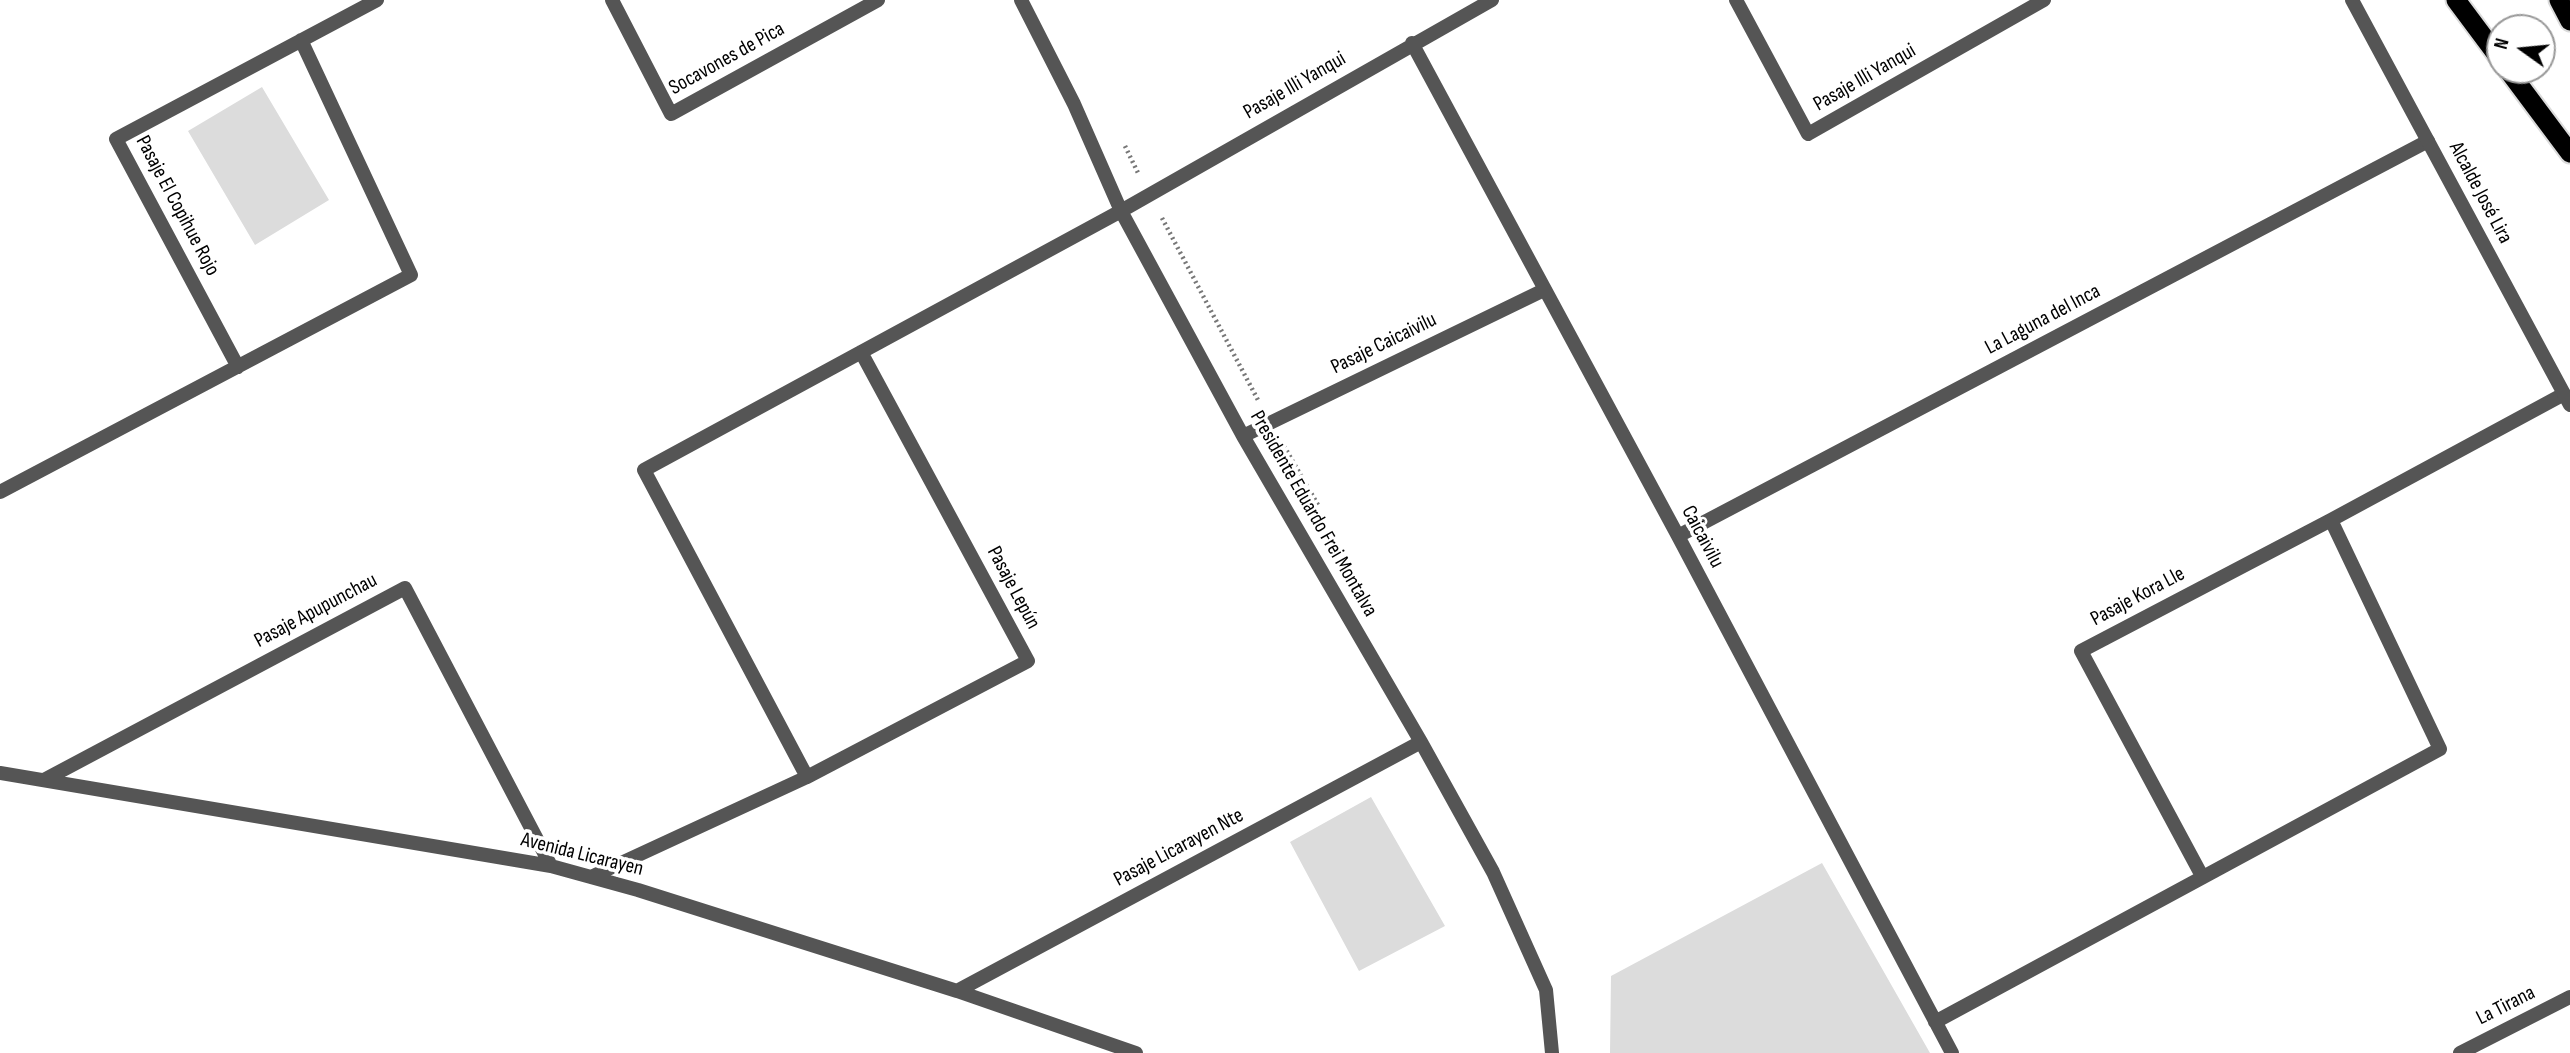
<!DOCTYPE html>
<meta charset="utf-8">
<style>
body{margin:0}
#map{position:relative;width:2570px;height:1053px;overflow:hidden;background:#fff;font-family:"Sofia Sans Condensed",sans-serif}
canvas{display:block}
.north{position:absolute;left:2486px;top:14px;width:70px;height:70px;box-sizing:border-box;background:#fff;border:2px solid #999;border-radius:50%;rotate:285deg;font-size:19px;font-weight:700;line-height:28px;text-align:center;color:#000}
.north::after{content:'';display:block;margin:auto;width:24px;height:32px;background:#000;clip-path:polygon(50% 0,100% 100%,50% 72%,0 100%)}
</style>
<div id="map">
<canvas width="2570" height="1053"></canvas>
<div class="north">N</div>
</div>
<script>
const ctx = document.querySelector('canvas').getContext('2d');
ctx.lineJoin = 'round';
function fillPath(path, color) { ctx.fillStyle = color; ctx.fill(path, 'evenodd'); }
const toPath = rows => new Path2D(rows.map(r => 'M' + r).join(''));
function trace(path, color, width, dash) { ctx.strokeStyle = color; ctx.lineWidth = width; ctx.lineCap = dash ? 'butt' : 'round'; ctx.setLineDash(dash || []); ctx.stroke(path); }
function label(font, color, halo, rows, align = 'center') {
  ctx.font = font + ' "Sofia Sans Condensed",sans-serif'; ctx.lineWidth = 7; ctx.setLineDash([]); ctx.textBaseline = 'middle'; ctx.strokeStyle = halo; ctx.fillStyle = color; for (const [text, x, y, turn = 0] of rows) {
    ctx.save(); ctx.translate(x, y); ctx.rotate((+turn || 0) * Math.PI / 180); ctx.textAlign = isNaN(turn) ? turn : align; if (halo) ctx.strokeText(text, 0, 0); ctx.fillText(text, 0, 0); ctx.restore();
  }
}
const green = toPath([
 [262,87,329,200,255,245,188,131],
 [1371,797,1445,926,1359,971,1290,842],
 [1822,863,1930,1053,1610,1053,1611,976]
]);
const path = toPath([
 [1125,146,1138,173],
 [1162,218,1259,402],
 [1284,446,1318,505]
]);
const minor = toPath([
 [612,0,671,114,878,0],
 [1021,0,1074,104,1121,211,1243,436,1421,742,1493,872,1546,990,1552,1053],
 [1736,0,1808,134,2044,0],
 [1412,43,1678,536,1952,1053],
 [238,367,116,139,377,0],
 [1243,436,1544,290],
 [0,492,411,275,301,40],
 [1678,536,2428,141],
 [0,773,551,866,638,890,957,991,1136,1053],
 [807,777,644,470,1121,211,1492,0],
 [44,780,405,588,551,866],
 [593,876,807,777,1028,661,861,352],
 [2202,876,2081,651,2331,520,2564,394],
 [957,991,1421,742],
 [1935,1022,2440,749,2331,520],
 [2460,1053,2570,997]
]);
const tertiary = toPath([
 [2352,0,2570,405]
]);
const trunk = toPath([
 [2456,0,2500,59],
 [2559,0,2570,21],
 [2508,70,2570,153]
]);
const streetNames = [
 ["Socavones de Pica",727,59,-29],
 ["Pasaje Illi Yanqui",1865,78,-30],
 ["Pasaje Illi Yanqui",1295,86,-30],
 ["Alcalde José Lira",2480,193,62],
 ["Pasaje El Copihue Rojo",177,206,62],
 ["La Laguna del Inca",2043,320,-28],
 ["Pasaje Caicaivilu",1384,344,-26],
 ["Presidente Eduardo Frei Montalva",1313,514,60],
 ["Caicaivilu",1702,537,62],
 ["Pasaje Lepún",1013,588,62],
 ["Pasaje Kora Lle",2138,597,-28],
 ["Pasaje Apupunchau",316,611,-28],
 ["Pasaje Licarayen Nte",1179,848,-28],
 ["Avenida Licarayen",582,855,14],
 ["La Tirana",2506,1006,-27]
];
fillPath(green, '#dcdcdc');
trace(trunk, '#dbdbdb', 23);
trace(path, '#777', 4.5, [2, 3.5]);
trace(minor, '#555', 14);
trace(tertiary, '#555', 14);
trace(trunk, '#000', 19);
label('21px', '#000', '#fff', streetNames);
</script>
